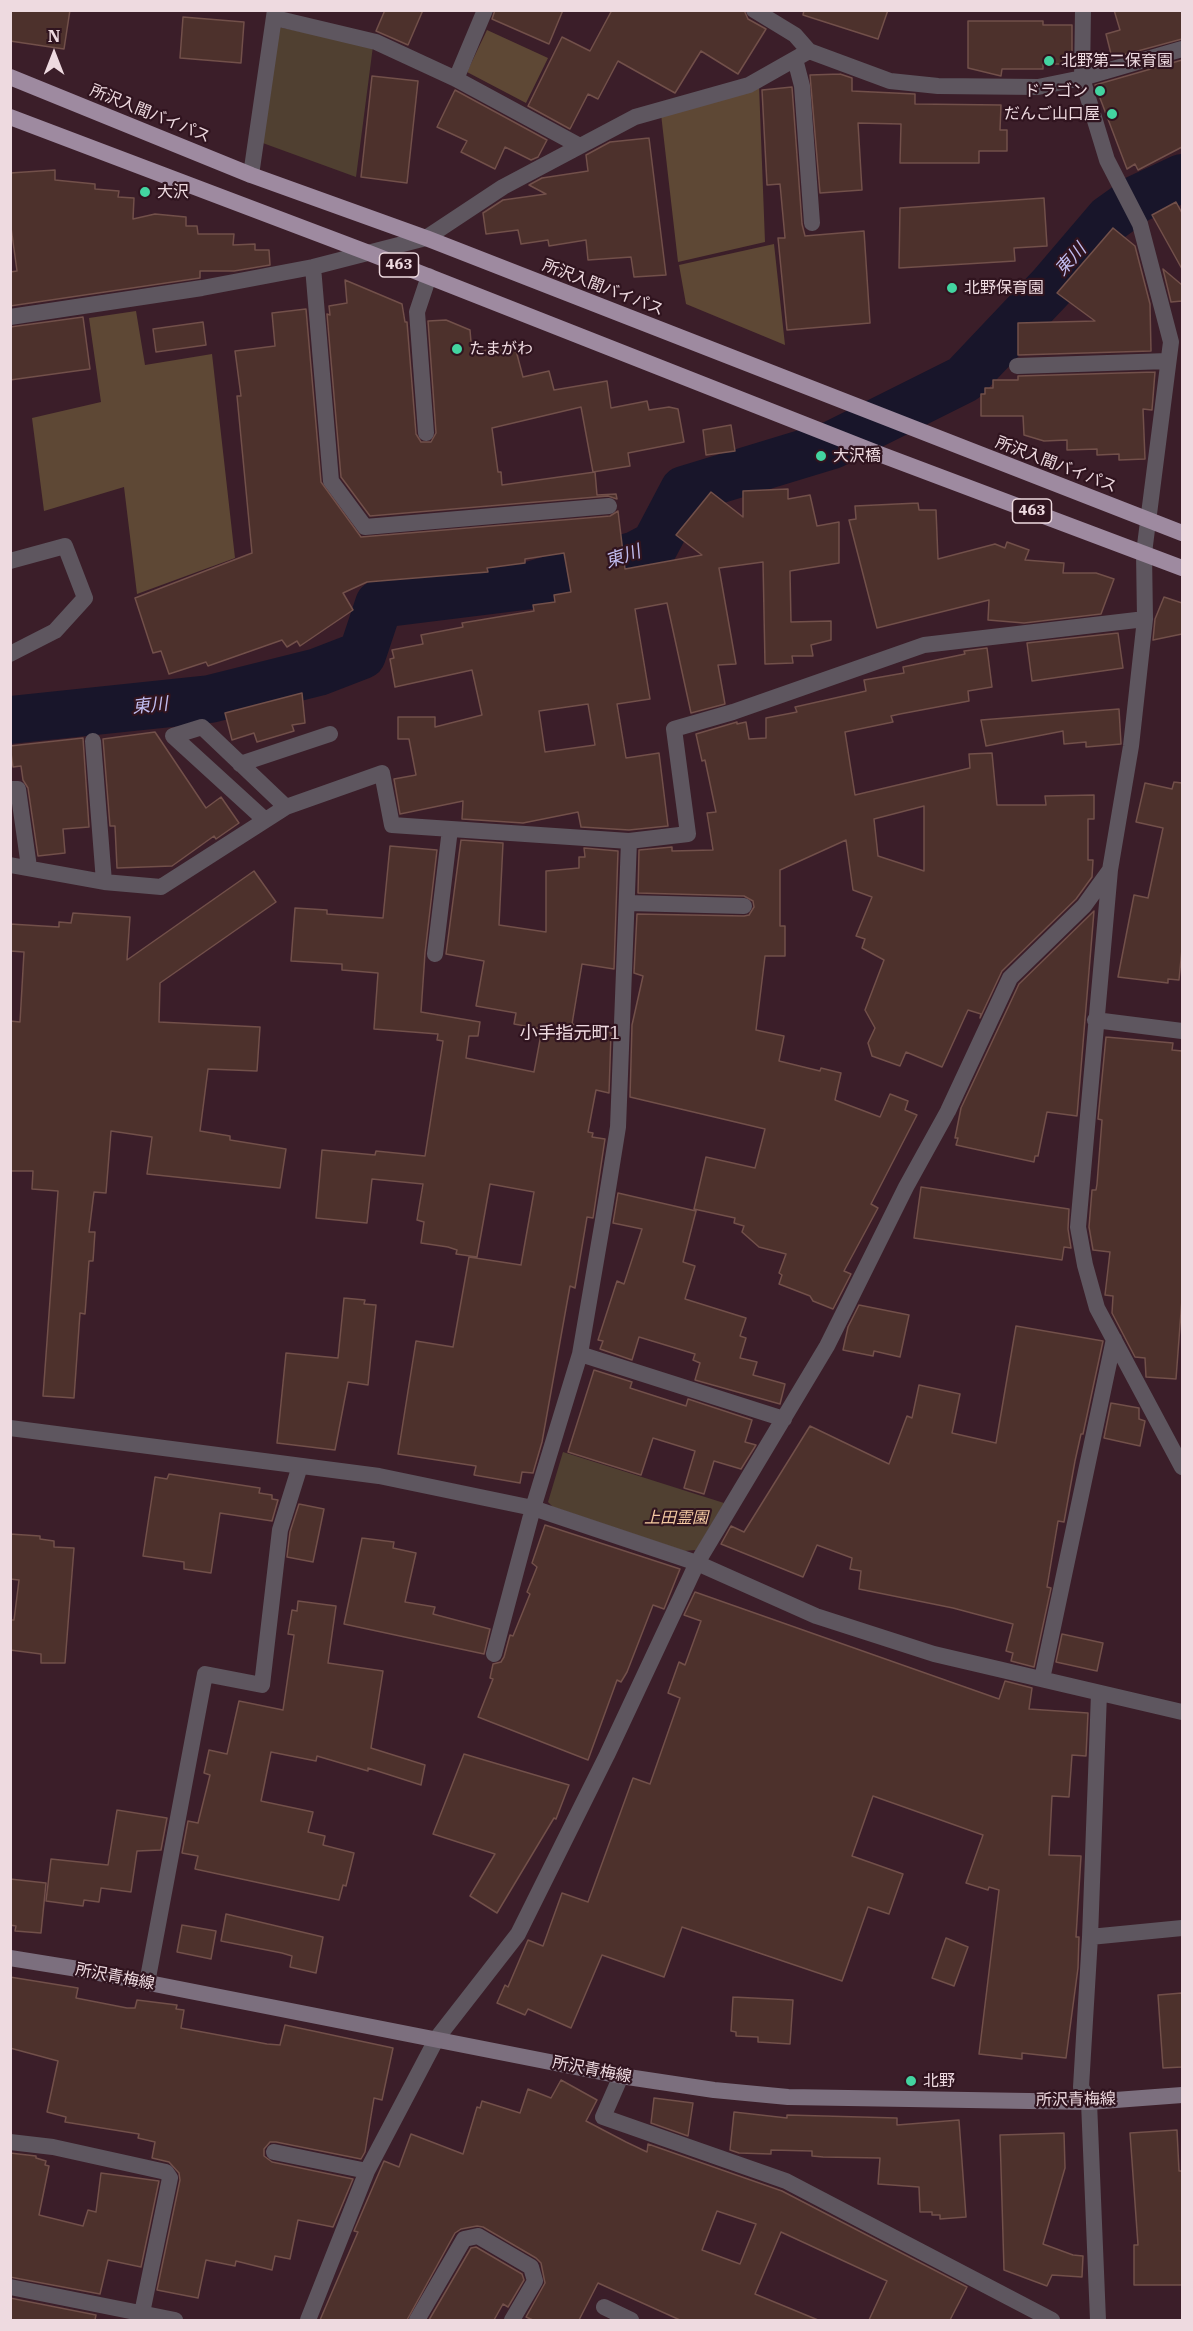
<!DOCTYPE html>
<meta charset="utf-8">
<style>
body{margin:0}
#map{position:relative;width:1193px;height:2331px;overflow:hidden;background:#3b1e29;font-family:"IBM Plex Serif",serif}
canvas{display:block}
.frame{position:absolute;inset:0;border:12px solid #eedae0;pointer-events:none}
.north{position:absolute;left:24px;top:24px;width:60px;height:60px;-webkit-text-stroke:4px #30141f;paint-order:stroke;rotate:0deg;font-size:16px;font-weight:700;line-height:24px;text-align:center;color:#eedae0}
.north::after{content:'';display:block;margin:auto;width:21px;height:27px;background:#eedae0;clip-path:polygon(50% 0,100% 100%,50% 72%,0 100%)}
</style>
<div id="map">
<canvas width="1193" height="2331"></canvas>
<div class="frame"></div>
<div class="north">N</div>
</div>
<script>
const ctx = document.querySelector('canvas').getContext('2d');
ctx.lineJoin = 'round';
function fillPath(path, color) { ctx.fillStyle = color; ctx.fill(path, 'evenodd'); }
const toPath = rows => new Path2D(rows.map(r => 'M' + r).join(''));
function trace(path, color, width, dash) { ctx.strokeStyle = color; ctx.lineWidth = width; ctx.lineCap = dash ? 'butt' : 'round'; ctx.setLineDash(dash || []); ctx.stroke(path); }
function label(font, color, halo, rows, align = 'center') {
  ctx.font = font + ' "IBM Plex Serif","Noto Sans JP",serif'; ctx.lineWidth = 4.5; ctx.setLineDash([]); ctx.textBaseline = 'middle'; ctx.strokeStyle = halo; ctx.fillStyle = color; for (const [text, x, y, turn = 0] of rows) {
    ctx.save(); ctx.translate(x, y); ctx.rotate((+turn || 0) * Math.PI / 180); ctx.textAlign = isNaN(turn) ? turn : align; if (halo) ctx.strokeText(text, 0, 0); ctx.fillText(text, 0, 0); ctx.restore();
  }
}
const green = toPath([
 [278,27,373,46,356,177,260,142],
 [563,1452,724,1503,696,1550,684,1551,553,1507,548,1502]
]);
const forest = toPath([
 [487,30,548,58,526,103,467,72],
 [759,85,765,242,678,262,661,114],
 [774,244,785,345,686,304,679,265],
 [136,311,145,365,212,354,235,558,137,594,124,487,44,511,32,418,101,402,89,318]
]);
const water = toPath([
 [1182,170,1182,185,1144,205,1137,191]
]);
const river = toPath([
 [10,720,210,699,318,672,362,655,379,604,532,585,636,555,655,545,684,490,832,445,964,379,1051,287,1109,219,1137,199,1182,178]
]);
const building = toPath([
 [10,10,70,10,64,49,10,41,10,10],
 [385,10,423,10,408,45,376,31,385,10],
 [495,10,563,10,549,44,492,19,495,10],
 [612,10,744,10,748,19,766,29,738,74,701,51,675,93,618,61,598,99,588,94,570,129,528,106,562,37,590,51,612,10],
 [804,10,888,10,878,39,803,15,804,10],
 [1114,10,1182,10,1182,39,1112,58,1106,34,1120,30,1114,10],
 [183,17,244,22,241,63,180,58,183,17],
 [968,21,1043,21,1043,25,1072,25,1072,64,1043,64,1043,69,1002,69,1001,76,968,68,968,21],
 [1182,60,1182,147,1138,170,1135,164,1127,169,1095,85,1182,60],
 [840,74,852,78,852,91,915,94,915,104,1001,105,1000,130,1007,130,1007,151,979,151,979,163,900,163,901,124,858,123,862,190,820,193,810,75,840,74],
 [372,76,418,81,407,183,361,177,372,76],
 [792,87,802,224,805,236,864,231,870,323,787,330,778,238,785,238,780,184,767,185,762,90,792,87],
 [455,90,547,140,538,157,531,160,505,147,495,169,461,152,467,141,437,127,455,90],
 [649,138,666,275,634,277,631,257,588,260,586,240,549,246,548,240,521,244,518,230,486,234,483,213,503,200,546,194,529,185,542,178,588,171,586,155,610,142,649,138],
 [55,170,55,180,95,184,95,189,119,191,118,197,134,198,133,219,155,214,186,217,186,226,197,226,198,234,234,234,233,245,255,244,255,250,269,250,270,265,234,271,200,271,200,278,10,306,10,272,17,271,10,220,10,173,55,170],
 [1044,198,1047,246,1014,248,1015,261,899,268,900,208,1044,198],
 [1176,202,1182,213,1182,269,1152,215,1176,202],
 [1113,228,1135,246,1150,304,1151,351,1018,355,1018,323,1095,321,1057,293,1113,228],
 [1163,269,1182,285,1182,301,1171,302,1163,269],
 [345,280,402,304,405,322,407,322,416,434,421,442,431,442,436,433,428,321,446,320,470,330,472,354,514,343,523,377,549,371,554,390,607,381,611,408,647,401,649,410,669,407,678,409,684,442,628,453,630,466,593,472,581,407,492,428,498,472,501,472,502,485,595,472,597,495,616,494,617,499,608,496,370,516,341,477,327,314,330,315,329,306,347,303,345,280],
 [306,309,321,482,361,537,610,516,618,511,625,569,702,555,676,535,711,492,743,517,743,491,788,489,788,499,810,495,817,526,839,522,839,563,790,571,791,622,831,621,831,640,811,645,813,656,792,656,793,663,765,664,763,562,719,568,736,664,718,665,725,704,691,713,667,603,635,609,650,699,617,704,626,758,659,753,668,826,629,830,581,827,578,812,523,823,462,819,463,801,400,814,394,779,416,775,409,739,398,739,398,717,435,717,435,727,482,715,472,670,395,687,390,659,394,658,392,650,423,644,421,635,463,627,462,623,534,611,533,605,555,602,554,595,571,592,564,553,525,559,525,563,487,568,488,572,367,582,343,593,353,610,300,646,297,641,287,647,282,640,208,666,206,662,169,674,161,651,153,653,135,598,252,553,237,396,241,396,235,351,275,346,272,313,306,309],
 [588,704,595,745,545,752,539,711,588,704],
 [83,317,90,369,10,380,10,327,83,317],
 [203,322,206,345,156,352,153,329,203,322],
 [1155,372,1152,410,1143,409,1145,459,1119,460,1119,454,1097,455,1097,449,1067,450,1067,440,1044,441,1024,435,1023,416,981,416,981,394,985,394,985,388,993,388,993,380,1018,380,1018,376,1155,372],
 [731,425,735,451,706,455,703,430,731,425],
 [918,503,919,510,936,510,938,559,995,544,1005,548,1007,542,1029,550,1025,560,1064,563,1063,573,1096,573,1114,579,1101,614,1024,623,988,620,989,600,877,628,849,520,856,519,855,506,918,503],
 [1164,597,1182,603,1182,634,1153,640,1155,619,1164,597],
 [1118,633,1123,668,1032,681,1027,643,1118,633],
 [987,648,992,687,968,691,969,701,900,714,891,716,893,722,845,732,855,795,970,768,969,754,992,753,997,805,1046,805,1045,796,1094,795,1094,819,1088,819,1088,860,1093,860,1092,877,1076,899,1002,971,980,1018,981,1014,968,1010,942,1067,906,1052,900,1066,872,1056,868,1043,875,1028,865,1010,884,960,862,948,865,939,856,936,872,897,853,890,846,840,780,870,780,926,785,926,785,956,765,956,756,1030,784,1036,779,1061,820,1071,821,1068,841,1073,835,1100,880,1117,890,1094,908,1101,905,1110,917,1115,871,1204,878,1208,844,1271,851,1274,833,1309,813,1301,810,1296,779,1284,782,1275,779,1273,786,1254,759,1247,742,1232,744,1226,734,1223,735,1218,694,1209,706,1157,755,1168,765,1129,630,1097,632,1025,643,976,634,973,637,914,744,916,749,915,754,907,753,901,744,896,638,893,639,850,672,847,672,851,713,850,707,813,716,812,705,760,702,761,696,734,737,722,737,724,746,722,749,739,766,738,766,718,797,712,795,707,866,691,864,680,904,673,903,667,965,654,964,651,987,648],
 [924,806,924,871,878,856,874,819,924,806],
 [302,693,305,723,292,725,294,731,257,742,254,733,232,740,225,713,302,693],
 [1119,709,1121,744,1086,747,1086,742,1064,744,1063,731,986,746,981,720,1119,709],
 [155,732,206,808,221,797,239,823,216,839,214,836,172,866,117,868,115,826,110,826,103,739,155,732],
 [83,738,89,827,63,829,65,853,38,856,28,788,23,780,21,766,13,767,10,746,83,738],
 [1174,782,1182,783,1182,949,1179,980,1168,979,1168,983,1118,977,1134,895,1148,898,1163,828,1136,822,1145,783,1172,789,1174,782],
 [461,840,503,843,499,925,546,932,546,871,579,868,579,857,585,857,584,848,618,851,614,969,582,964,572,1024,611,1033,609,1093,596,1090,588,1132,593,1133,592,1137,605,1139,593,1218,587,1217,575,1288,570,1286,542,1442,533,1473,522,1472,520,1483,474,1475,476,1466,398,1454,416,1341,453,1347,469,1257,521,1265,534,1192,490,1184,477,1257,456,1254,457,1250,448,1247,421,1243,424,1222,417,1220,423,1184,372,1179,367,1223,316,1218,322,1150,375,1155,376,1151,425,1156,443,1041,437,1040,438,1034,374,1029,378,973,342,970,342,964,291,961,295,908,327,910,327,914,383,918,390,846,437,850,425,953,421,1012,480,1022,478,1036,469,1036,466,1058,534,1072,542,1029,514,1024,516,1013,476,1006,484,961,446,954,461,840],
 [254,871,276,902,160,983,159,1022,260,1027,257,1071,208,1069,200,1131,230,1136,230,1140,286,1149,280,1188,147,1174,152,1137,111,1131,106,1193,94,1192,89,1232,95,1232,93,1261,89,1261,85,1314,80,1313,74,1398,43,1396,58,1191,32,1189,33,1171,10,1171,10,1021,20,1022,24,952,10,951,10,924,59,927,59,922,71,923,73,913,130,917,127,960,254,871],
 [1094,911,1077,1116,1047,1112,1038,1156,1035,1156,1034,1162,956,1145,958,1138,955,1138,961,1108,1019,984,1094,911],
 [1106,1037,1173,1043,1172,1050,1182,1051,1182,1299,1176,1379,1146,1377,1145,1358,1135,1357,1112,1313,1113,1296,1105,1295,1110,1252,1093,1250,1089,1227,1092,1190,1096,1190,1097,1184,1102,1120,1098,1119,1106,1037],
 [921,1187,1069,1209,1068,1229,1071,1248,1064,1247,1062,1260,914,1238,921,1187],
 [618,1193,696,1211,683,1262,695,1266,685,1299,746,1318,740,1336,746,1338,740,1358,757,1362,753,1375,785,1384,780,1404,695,1380,700,1363,693,1360,695,1354,639,1337,632,1360,600,1349,603,1341,598,1340,617,1281,624,1284,642,1229,613,1223,618,1193],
 [344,1298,365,1300,364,1304,376,1305,368,1385,348,1382,335,1450,277,1443,286,1353,338,1358,344,1298],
 [859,1305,909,1315,900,1357,874,1351,873,1356,843,1350,848,1327,859,1305],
 [1016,1326,1103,1341,1083,1434,1081,1434,1075,1461,1064,1522,1058,1521,1047,1587,1051,1588,1034,1667,1011,1661,1013,1653,1006,1651,1013,1624,953,1608,859,1589,861,1571,850,1569,852,1558,817,1545,803,1577,721,1544,731,1526,744,1532,810,1426,889,1464,907,1416,912,1418,919,1385,960,1394,952,1433,996,1443,1016,1326],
 [594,1370,632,1382,630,1388,686,1406,688,1399,752,1420,745,1442,756,1445,741,1469,714,1461,704,1494,684,1488,695,1451,653,1438,641,1475,568,1452,594,1370],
 [1111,1403,1139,1408,1139,1419,1145,1421,1140,1446,1104,1438,1111,1403],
 [169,1474,260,1488,259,1493,272,1495,272,1499,278,1500,272,1521,220,1513,211,1573,184,1569,184,1562,143,1556,155,1477,167,1479,169,1474],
 [299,1504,324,1509,313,1562,287,1557,290,1532,299,1504],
 [545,1525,680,1569,664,1609,653,1605,627,1672,621,1682,617,1680,588,1760,478,1717,493,1679,490,1678,493,1664,501,1662,504,1657,510,1635,513,1636,530,1594,527,1592,537,1567,532,1563,545,1525],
 [10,1534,40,1536,40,1539,54,1541,54,1547,74,1548,65,1663,41,1663,41,1654,10,1650,10,1620,14,1620,19,1580,10,1579,10,1534],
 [362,1538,394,1542,393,1548,416,1553,405,1602,435,1607,433,1614,490,1629,484,1654,344,1624,362,1538],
 [695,1592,999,1699,1005,1681,1032,1688,1029,1709,1088,1713,1086,1756,1072,1755,1069,1797,1052,1796,1049,1855,1081,1856,1076,1937,1079,1937,1078,1968,1066,2058,1022,2053,1022,2059,979,2054,999,1890,989,1887,988,1890,966,1883,983,1835,873,1796,852,1856,903,1874,889,1914,868,1907,842,1981,682,1927,664,1977,602,1955,571,2028,528,2009,525,2015,497,2003,505,1985,508,1987,528,1940,543,1946,562,1893,588,1902,633,1778,650,1784,680,1698,668,1693,679,1662,685,1665,701,1621,684,1615,695,1592],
 [298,1601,336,1606,328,1663,383,1671,371,1748,425,1765,421,1785,368,1768,368,1771,317,1756,316,1761,271,1752,261,1801,313,1812,308,1832,325,1836,323,1845,354,1853,346,1886,343,1885,339,1900,195,1869,198,1856,182,1853,188,1821,198,1823,210,1775,204,1773,209,1750,227,1754,239,1701,283,1710,294,1635,288,1634,292,1610,297,1611,298,1601],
 [1062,1634,1103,1643,1097,1671,1056,1662,1062,1634],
 [464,1754,569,1785,556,1819,554,1818,497,1913,470,1896,495,1854,433,1834,464,1754],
 [117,1810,167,1818,161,1850,137,1851,131,1892,101,1888,99,1902,84,1900,83,1906,46,1901,51,1859,108,1865,117,1810],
 [10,1879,46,1883,41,1933,15,1931,16,1926,10,1925,10,1879],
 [226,1914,323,1937,316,1973,290,1967,292,1956,282,1953,221,1941,226,1914],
 [182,1925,216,1931,211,1959,177,1952,182,1925],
 [946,1938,968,1947,954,1986,932,1978,946,1938],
 [10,1977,78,1988,76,1998,127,2008,135,2008,137,2000,177,2005,176,2009,184,2010,181,2028,267,2044,280,2045,285,2025,393,2048,382,2100,374,2098,365,2152,361,2159,276,2142,270,2142,264,2149,264,2156,272,2162,353,2179,333,2227,298,2220,290,2259,275,2256,272,2270,236,2261,235,2266,206,2260,198,2298,157,2290,180,2180,179,2173,169,2162,152,2158,155,2142,138,2138,139,2134,65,2122,66,2117,47,2112,58,2061,10,2048,10,1977],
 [1182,1993,1182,2067,1163,2068,1158,1995,1182,1993],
 [733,1997,793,2000,790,2044,758,2042,758,2037,736,2036,736,2032,731,2031,733,1997],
 [561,2080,597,2100,586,2121,626,2142,647,2152,648,2144,782,2191,967,2287,950,2320,869,2320,887,2281,781,2232,755,2294,818,2320,680,2320,598,2283,579,2320,533,2320,526,2317,545,2283,541,2263,536,2258,483,2227,477,2226,461,2229,455,2233,407,2320,320,2320,358,2232,354,2231,384,2161,399,2167,411,2134,463,2154,477,2107,480,2108,482,2101,520,2113,528,2089,551,2098,561,2080],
 [717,2211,756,2224,740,2264,702,2250,717,2211],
 [654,2098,693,2103,688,2136,651,2123,654,2098],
 [734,2112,787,2118,787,2115,897,2118,897,2125,959,2120,966,2217,940,2219,940,2215,932,2215,932,2212,920,2212,919,2187,878,2184,880,2158,823,2157,812,2156,812,2151,771,2150,771,2154,739,2153,730,2150,734,2112],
 [1177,2130,1179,2171,1182,2171,1182,2285,1134,2285,1134,2245,1138,2245,1130,2133,1177,2130],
 [1064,2133,1065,2168,1043,2244,1073,2255,1083,2256,1082,2277,1052,2275,1047,2286,1004,2270,1000,2135,1064,2133],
 [10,2153,36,2156,36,2158,46,2161,45,2165,49,2166,39,2215,83,2226,88,2210,96,2212,101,2173,159,2181,141,2267,108,2260,100,2294,10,2277,10,2153],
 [476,2247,522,2274,524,2280,508,2307,503,2304,494,2320,429,2320,471,2248,476,2247],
 [10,2298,96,2315,95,2320,10,2320,10,2298]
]);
const minor = toPath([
 [754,10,795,35,809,51],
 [1083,10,1082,78,1107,160,1140,224,1171,342,1144,553,1145,619,1131,746,1110,870,1078,1227,1085,1265,1097,1308,1182,1467],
 [275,18,376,42,456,79,578,145],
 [795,59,802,86,812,223],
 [456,79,485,10],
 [251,175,275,10],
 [313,267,331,481,365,527,609,506],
 [10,317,202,288,313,267,426,238,503,187,635,117,749,85,809,51,890,81,938,86,1038,87,1082,78,1182,49],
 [1017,366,1168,361],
 [426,433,417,312,429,276],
 [10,561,65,546,85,598,55,631,10,654],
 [93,741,104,882],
 [240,764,330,734],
 [10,789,18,789,29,867],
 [265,820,173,736,202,727,286,807],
 [10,865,104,882,161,887,286,807,382,773,392,825,629,841],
 [627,903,744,906],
 [435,954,450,829],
 [1095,1020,1182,1031],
 [580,1354,784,1419],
 [10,1428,379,1476,533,1508,697,1563,816,1616,934,1654,1182,1712],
 [494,1654,533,1508,580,1354,603,1220,618,1127,629,841,688,834,674,729,733,712,924,645,1145,619],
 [1042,1679,1114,1339],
 [1090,1937,1182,1928],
 [147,1983,205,1674,262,1685,280,1530,300,1466],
 [621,2076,603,2117,786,2181,1052,2320],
 [1089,2102,1081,2087,1090,1937,1099,1693],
 [10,2142,53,2147,166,2172,170,2178,142,2313],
 [274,2152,367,2171],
 [10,2287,175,2320],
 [604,2307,631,2320],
 [308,2320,367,2171,437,2038,518,1934,607,1755,697,1563,827,1346,906,1187,948,1111,1010,978,1084,906,1110,870],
 [417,2320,464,2239,478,2236,531,2267,535,2281,512,2320]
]);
const tertiary = toPath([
 [1089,2102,1098,2320]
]);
const secondary = toPath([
 [10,1958,78,1969,621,2076,714,2090,788,2097,1089,2102,1182,2095]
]);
const trunk = toPath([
 [10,77,251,175,426,238,1182,533],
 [10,117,369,253,882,455,1182,568]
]);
const markers = [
 [1049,61,6,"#43d4a0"],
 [1100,91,6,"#43d4a0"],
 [1112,114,6,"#43d4a0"],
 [145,192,6,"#43d4a0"],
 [952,288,6,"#43d4a0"],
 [457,349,6,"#43d4a0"],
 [821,456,6,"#43d4a0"],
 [911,2081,6,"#43d4a0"]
];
const shields = [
 [399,265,39],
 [1032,511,39]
];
const shieldNames = [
 ["463",399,265],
 ["463",1032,511]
];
const poiNames = [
 ["北野第二保育園",1061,61],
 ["ドラゴン",1088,91,"right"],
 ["だんご山口屋",1100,114,"right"],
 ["大沢",157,192],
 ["北野保育園",964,288],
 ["たまがわ",469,349],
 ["大沢橋",833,456],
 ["北野",923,2081]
];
const streetNames = [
 ["所沢入間バイパス",150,114,22],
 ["所沢入間バイパス",603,288,21],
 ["所沢入間バイパス",1056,465,21],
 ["所沢青梅線",115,1977,11],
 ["所沢青梅線",592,2070,11],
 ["所沢青梅線",1076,2100,-1]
];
const parkNames = [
 ["上田霊園",676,1518]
];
const waterNames = [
 ["東川",1071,260,-48],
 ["東川",623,557,-19],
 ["東川",150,706,-6]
];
const neighbourhoodNames = [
 ["小手指元町1",570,1034]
];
fillPath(green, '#504031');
fillPath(forest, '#5e4835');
fillPath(water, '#18152a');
trace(river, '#18152a', 48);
fillPath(building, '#4d312c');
trace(building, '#72504a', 1.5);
trace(minor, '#5e565f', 16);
trace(tertiary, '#5e565f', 16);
trace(secondary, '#7c6f7e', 16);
trace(trunk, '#9e8aa0', 16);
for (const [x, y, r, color] of markers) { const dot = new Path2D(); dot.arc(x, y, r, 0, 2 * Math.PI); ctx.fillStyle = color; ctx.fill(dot); trace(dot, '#30141f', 2); }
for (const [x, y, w] of shields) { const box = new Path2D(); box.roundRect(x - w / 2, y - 12, w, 24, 4.5); ctx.fillStyle = '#30141f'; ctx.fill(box); trace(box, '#eedae0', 1.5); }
label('bold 15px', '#eedae0', null, shieldNames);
label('16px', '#eedae0', '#30141f', poiNames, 'left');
label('16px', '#eedae0', '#30141f', streetNames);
label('italic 16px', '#f5caa2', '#30141f', parkNames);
label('italic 18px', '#c1bdf0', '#30141f', waterNames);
label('18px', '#eedae0', '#30141f', neighbourhoodNames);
</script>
